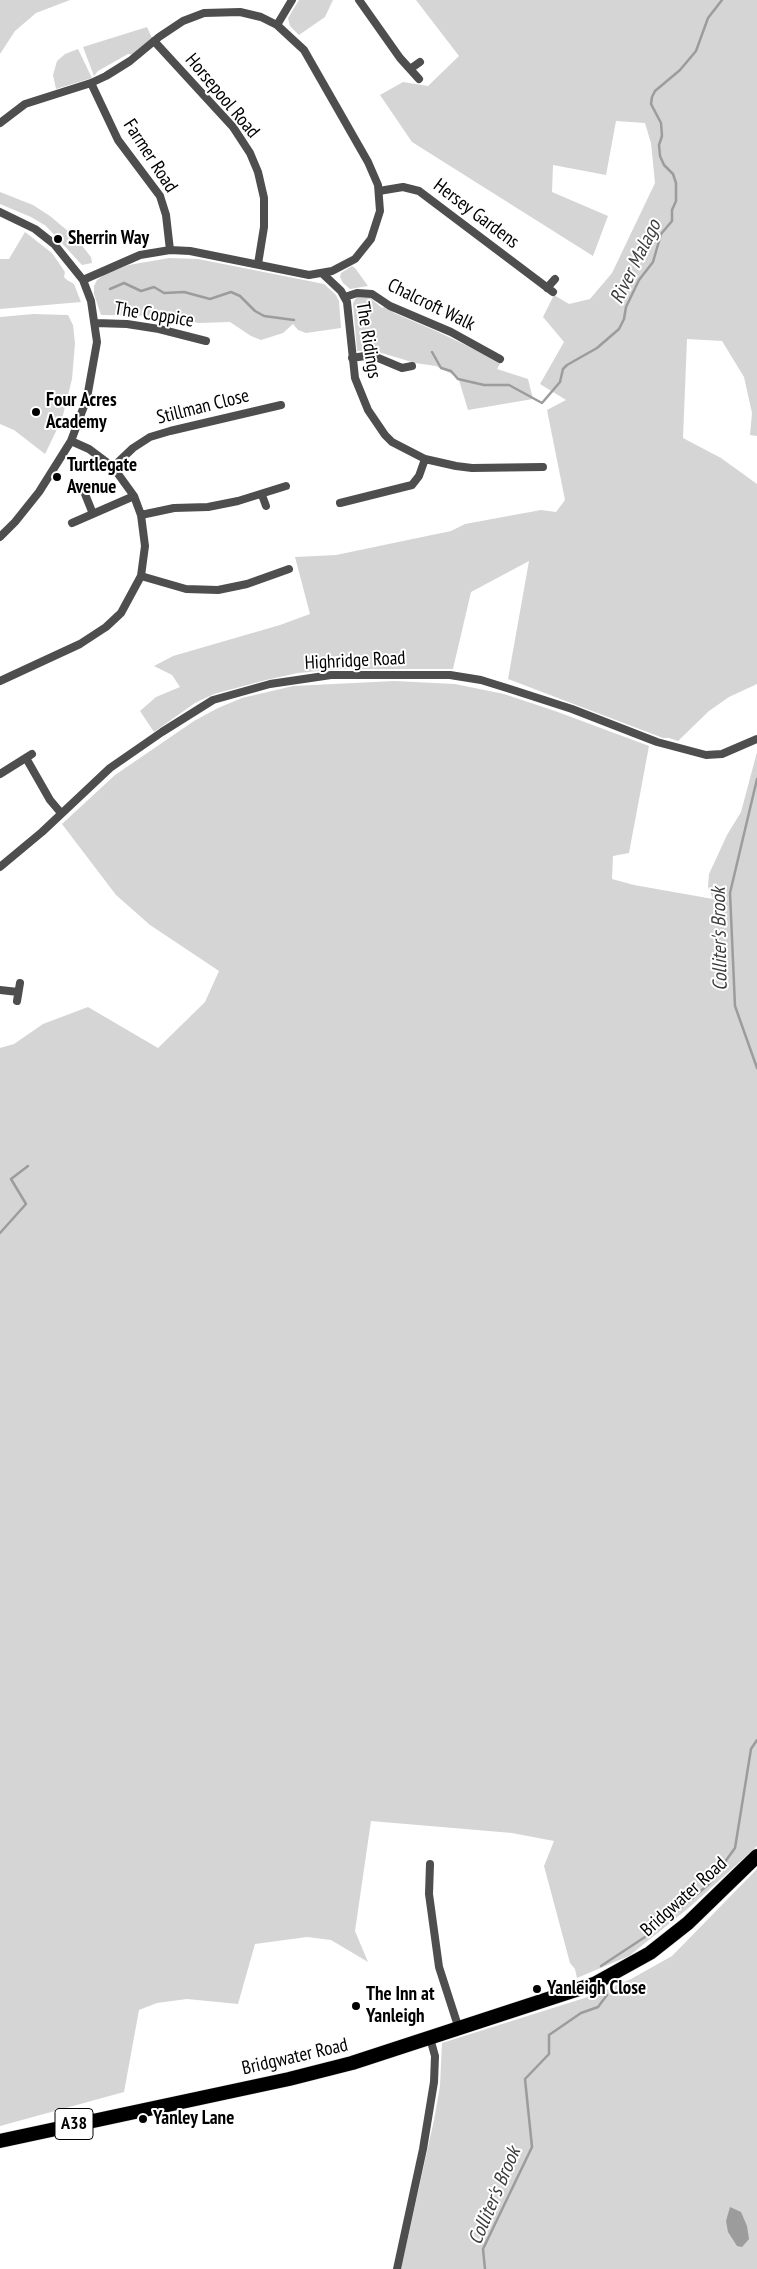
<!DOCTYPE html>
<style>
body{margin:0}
canvas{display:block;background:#fff}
</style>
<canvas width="757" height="2269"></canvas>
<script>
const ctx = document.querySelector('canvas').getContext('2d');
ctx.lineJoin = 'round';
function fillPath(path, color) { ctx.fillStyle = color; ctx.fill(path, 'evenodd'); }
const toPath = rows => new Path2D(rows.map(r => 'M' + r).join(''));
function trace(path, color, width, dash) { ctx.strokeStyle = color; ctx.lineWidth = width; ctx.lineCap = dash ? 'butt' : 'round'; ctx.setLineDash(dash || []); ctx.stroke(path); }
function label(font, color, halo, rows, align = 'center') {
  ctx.font = font + ' "PT Sans Narrow",sans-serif'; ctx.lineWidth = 4; ctx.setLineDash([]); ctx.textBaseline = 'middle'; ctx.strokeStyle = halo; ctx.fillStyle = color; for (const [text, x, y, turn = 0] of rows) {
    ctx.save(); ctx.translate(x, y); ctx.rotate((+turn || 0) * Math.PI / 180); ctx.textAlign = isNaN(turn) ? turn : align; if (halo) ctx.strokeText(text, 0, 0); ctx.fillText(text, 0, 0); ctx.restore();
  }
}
const green = toPath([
 [0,0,70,0,36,13,15,31,0,54],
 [299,0,333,0,325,17,299,35,290,26,288,18],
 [416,0,757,0,757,436,750,435,752,413,744,377,722,341,687,339,683,438,721,458,757,484,757,684,729,697,709,711,678,741,669,738,663,738,508,679,529,561,471,592,453,669,340,669,298,673,266,680,214,694,195,703,154,732,140,711,156,697,180,687,172,675,154,666,173,656,280,625,310,614,295,557,336,555,451,531,465,524,541,510,556,512,565,500,547,410,566,400,540,384,564,342,543,317,554,295,569,304,590,299,612,273,655,183,651,143,645,123,616,121,606,175,553,165,552,192,608,216,593,256,412,142,380,95,403,82,428,86,459,56],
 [147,27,152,38,134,55,128,54,98,71,94,76,83,47],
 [78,49,92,78,56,89,53,75,57,61,65,54],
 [0,192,33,205,50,216,75,237,91,257,92,263,82,265,46,226,31,217,0,204],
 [25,232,52,253,65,272,64,277,67,280,74,284,81,302,0,309,0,259,9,259],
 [169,258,198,259,324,284,336,295,339,301,341,328,306,333,298,330,293,324,283,333,261,340,251,336,230,322,199,323,160,316,101,315,94,294,94,286,97,280,105,274,129,265],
 [352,266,355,268,368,286,350,289,343,283,340,277,341,273],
 [357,296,368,296,382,308,386,306,394,313,436,331,501,362,497,369,528,379,533,399,468,410,458,377,436,366,415,363,372,350,357,351,353,303],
 [33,314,68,315,73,325,75,343,72,379,62,419,45,454,14,430,0,424,0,317],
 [394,681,455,684,504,694,555,711,649,746,629,853,613,856,612,879,634,885,713,899,708,887,709,874,727,835,741,812,757,752,757,1846,691,1906,629,1956,577,1978,575,1969,570,1963,544,1866,554,1841,512,1833,371,1821,355,1931,368,1962,331,1940,307,1937,255,1944,238,2004,187,1999,157,2003,139,2010,124,2092,0,2126,0,1048,14,1044,43,1024,88,1007,158,1048,205,1002,219,971,150,925,116,895,62,824,115,775,194,721,218,708,242,698,293,686],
 [757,1869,757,2269,401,2269,434,2120,440,2086,442,2043,594,1995,631,1979,672,1956]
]);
const water = toPath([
 [730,2207,741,2212,747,2226,749,2239,742,2247,737,2246,728,2232,726,2221]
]);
const stream = toPath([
 [110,289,124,283,141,291,154,287,164,293,184,292,210,299,231,292,240,296,255,311,264,316,294,320],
 [432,352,441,368,451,371,458,379,484,385,509,385,542,403,560,382,563,369,567,365,597,348,619,329,624,319,626,307,639,280,653,262,661,234,672,221,672,210,676,201,676,183,673,174,664,165,660,156,659,145,662,136,661,123,651,104,652,97,655,91,680,70,696,51,708,18,722,0],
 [757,779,730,893,735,1006,757,1068],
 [0,1233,26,1204,11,1179,28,1166],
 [601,1966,648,1935,709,1884,735,1848,751,1749,757,1740],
 [485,2269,483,2249,532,2147,525,2079,549,2054,549,2035,581,2013,598,2007,607,1995]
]);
const street = toPath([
 [359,0,400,58,419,79],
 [277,25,292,0],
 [154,41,233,127,250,153,258,172,264,198,264,227,258,264],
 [410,69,420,62],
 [91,83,118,140,160,196,166,215,170,250],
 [0,123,25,104,91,83,106,76,130,61,159,37,183,21,204,13,240,12,261,17,277,25,304,50,368,162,378,185,380,211,371,239,355,259,332,271,309,275,190,251,170,250,140,255,83,280],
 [379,191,403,187,419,191,553,292],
 [0,212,35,229,54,244,83,280,91,301,97,342,87,398,71,441,39,492,15,522,0,537],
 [323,274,341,291,347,302,355,378,368,410,385,435,392,442,425,459,456,466,472,468,543,467],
 [547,288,555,279],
 [345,297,357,293,372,294,390,306,451,332,500,359],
 [95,323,127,324,159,329,206,341],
 [352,358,371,355,402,368,412,366],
 [113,467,133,448,150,437,170,431,281,405],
 [85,494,93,514],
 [262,495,266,506],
 [340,503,412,485,419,476,425,459],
 [141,515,174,508,208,507,238,501,286,486],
 [72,523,134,496],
 [141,576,186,589,218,590,247,584,289,569],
 [0,681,80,644,106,627,121,613,141,576,145,546,141,515,134,496,113,467,89,449,71,441],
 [26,758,50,800,61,813],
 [0,774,32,754],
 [0,867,42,832,110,768,162,732,213,700,270,684,331,675,450,675,481,680,510,689,572,709,657,742,706,755,722,754,757,739],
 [0,990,18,992],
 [17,1001,20,983],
 [430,1864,429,1894,439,1967,459,2029],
 [397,2269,423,2149,434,2082,435,2056,430,2038]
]);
const highway = toPath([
 [0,2141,289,2079,352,2063,594,1984,650,1953,688,1923,757,1856]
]);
const markers = [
 [58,239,5,"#000"],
 [36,412,5,"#000"],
 [57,477,5,"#000"],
 [537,1989,5,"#000"],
 [356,2006,5,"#000"],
 [143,2119,5,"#000"]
];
const shields = [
 [74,2124,38]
];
const shieldNames = [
 ["A38",74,2124]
];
const streetNames = [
 ["Horsepool Road",222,96,50],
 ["Farmer Road",150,156,57],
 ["Hersey Gardens",476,214,37],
 ["Chalcroft Walk",431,305,26],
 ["The Coppice",154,315,9],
 ["The Ridings",368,340,81],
 ["Stillman Close",203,407,-14],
 ["Highridge Road",355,661,-3],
 ["Bridgwater Road",684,1897,-42],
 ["Bridgwater Road",295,2057,-13]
];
const poiNames = [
 ["Sherrin Way",68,239],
 ["Four Acres",46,401],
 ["Academy",46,423],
 ["Turtlegate",67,466],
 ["Avenue",67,488],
 ["Yanleigh Close",547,1989],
 ["The Inn at",366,1995],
 ["Yanleigh",366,2017],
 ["Yanley Lane",153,2119]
];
const waterNames = [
 ["River Malago",636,262,-64],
 ["Colliter's Brook",720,939,-91],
 ["Colliter's Brook",495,2196,-67]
];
fillPath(green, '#d5d5d5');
fillPath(water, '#9c9c9c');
trace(stream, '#9c9c9c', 2.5);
trace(highway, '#dbdbdb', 15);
trace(street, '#4e4e4e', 8);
trace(highway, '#000', 14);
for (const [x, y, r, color] of markers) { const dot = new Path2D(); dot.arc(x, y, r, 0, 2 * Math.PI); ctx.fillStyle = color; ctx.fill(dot); trace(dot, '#fff', 2); }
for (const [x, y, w] of shields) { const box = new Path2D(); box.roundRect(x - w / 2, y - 15.5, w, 31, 4); ctx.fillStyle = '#fff'; ctx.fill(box); trace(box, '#000', 1); }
label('bold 18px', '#000', null, shieldNames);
label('19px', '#000', '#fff', streetNames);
label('bold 19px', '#000', '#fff', poiNames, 'left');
label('italic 20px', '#3d3d3d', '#fff', waterNames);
</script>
